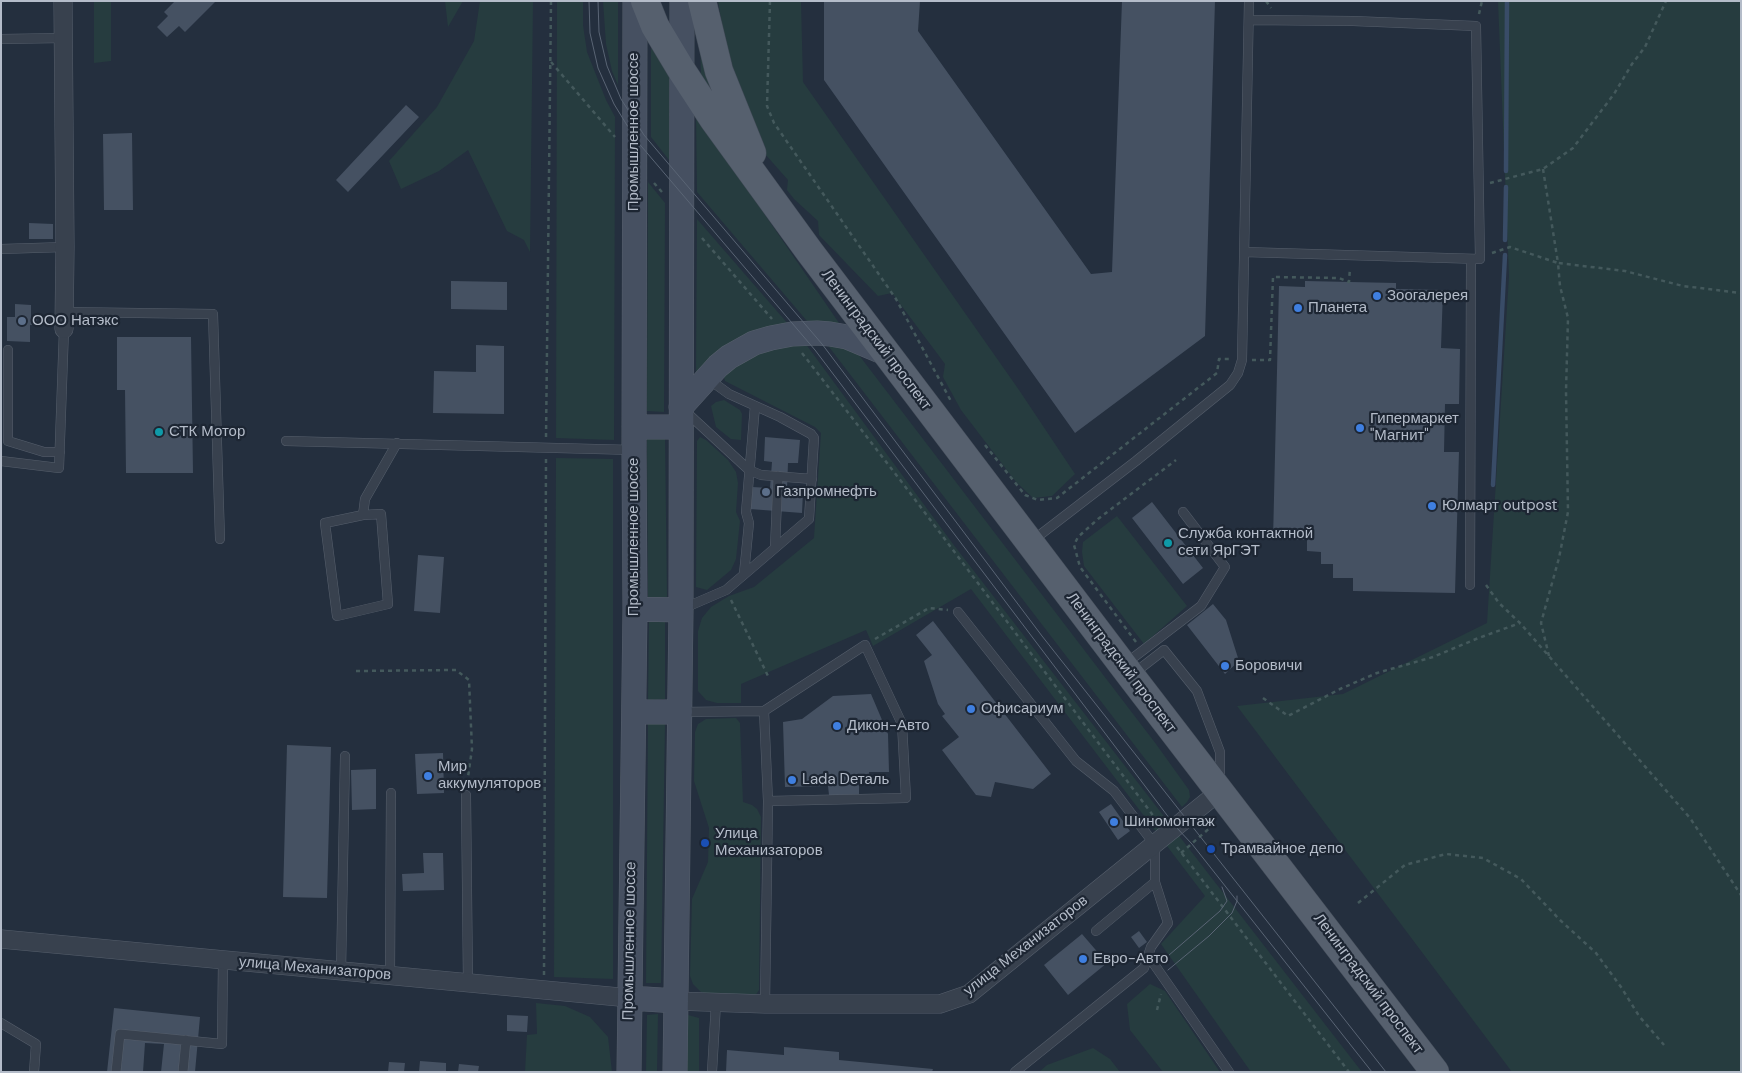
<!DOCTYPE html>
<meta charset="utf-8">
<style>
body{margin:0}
#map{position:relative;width:1742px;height:1073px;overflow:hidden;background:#242f3e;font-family:"DM Sans",sans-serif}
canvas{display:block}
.frame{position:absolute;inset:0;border:2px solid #b4bcc9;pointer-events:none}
</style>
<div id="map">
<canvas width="1742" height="1073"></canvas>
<div class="frame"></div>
</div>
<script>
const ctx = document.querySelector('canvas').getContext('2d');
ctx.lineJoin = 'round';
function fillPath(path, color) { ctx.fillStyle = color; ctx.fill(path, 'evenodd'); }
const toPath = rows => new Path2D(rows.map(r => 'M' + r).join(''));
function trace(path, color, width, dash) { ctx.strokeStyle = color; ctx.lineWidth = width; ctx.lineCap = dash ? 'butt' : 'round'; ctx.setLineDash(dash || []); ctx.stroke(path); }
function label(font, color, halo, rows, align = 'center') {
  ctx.font = font + ' "DM Sans",sans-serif'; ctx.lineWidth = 4.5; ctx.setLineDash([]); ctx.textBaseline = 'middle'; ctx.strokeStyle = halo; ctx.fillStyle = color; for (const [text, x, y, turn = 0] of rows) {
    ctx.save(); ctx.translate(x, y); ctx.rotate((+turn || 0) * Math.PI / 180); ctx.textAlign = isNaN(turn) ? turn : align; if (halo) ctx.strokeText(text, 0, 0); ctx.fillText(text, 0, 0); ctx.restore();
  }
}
const green = toPath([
 [94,1,111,1,111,61,94,63],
 [445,1,463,1,448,27],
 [480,1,533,1,530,252,524,240,507,231,468,150,439,171,401,189,389,161,437,107,474,41],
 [557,1,583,1,583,25,587,52,606,100,615,117,614,440,556,438],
 [603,1,618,1,618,85,612,71,606,44],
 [718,1,801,1,803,82,1019,390,1075,474,1052,496,1033,498,1016,482,961,410,943,377,945,364,892,293,878,296,819,235,818,221,794,199,787,190,788,180,765,154,733,73,724,37],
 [1498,1,1741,1,1741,1072,1512,1072,1237,706,1343,694,1487,623,1509,276],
 [700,36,728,124,701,78],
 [651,45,669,74,669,160,651,137],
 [696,114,839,323,807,321,697,192],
 [648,182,665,203,664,412,647,411],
 [697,219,789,325,696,373],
 [805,343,953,544,1362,1072,1251,1072,1161,944,1205,896,971,589,873,646,866,630,741,684,741,703,717,703,706,700,698,691,698,631,702,618,711,607,729,596,754,587,814,538,821,433,815,427,725,381,723,374,763,348],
 [826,343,852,346,1156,744,1189,790,1190,797,1187,802,1182,807],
 [724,400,740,410,742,414,741,440,731,439,716,427,711,406,716,402],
 [700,437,706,440,728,460,736,472,738,483,736,512,740,521,736,559,731,570,707,590,696,587,697,441],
 [647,438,665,438,667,597,648,597],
 [556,458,613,459,613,979,554,977],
 [1117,516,1187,606,1144,644,1084,566,1082,552,1083,542],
 [649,620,665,620,665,699,648,700],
 [736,718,740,723,743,802,752,805,757,809,761,817,759,990,755,996,709,995,701,992,693,984,690,976,692,899,708,862,709,828,694,781,695,732,698,724,706,719],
 [648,723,665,723,661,983,646,983],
 [1150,984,1165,991,1220,1072,1163,1072,1130,1030,1127,1004],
 [536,1003,565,1006,590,1017,608,1037,612,1072,525,1072,527,1035,537,1034],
 [658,1014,657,1072,646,1072,647,1015],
 [688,1015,699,1018,699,1072,687,1072],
 [1093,1048,1110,1059,1120,1072,1039,1072,1047,1065]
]);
const stream = toPath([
 [1506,171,1507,1],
 [1505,240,1506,187],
 [1493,485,1505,255]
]);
const building = toPath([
 [175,1,216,1,185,32,179,26,167,37,157,27,168,16,164,12],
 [824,1,920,1,918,31,1091,274,1112,272,1122,1,1215,1,1205,336,1075,433,824,80],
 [406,105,419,117,348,192,336,180],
 [132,133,133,210,104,210,103,134],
 [29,223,53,224,53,239,29,239],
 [451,281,507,282,507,310,451,309],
 [1305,281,1396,283,1396,289,1443,290,1441,348,1460,349,1459,404,1445,404,1444,452,1459,452,1455,593,1353,591,1353,578,1333,578,1333,564,1321,564,1321,552,1307,551,1307,540,1273,540,1279,286,1305,287],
 [15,304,31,305,31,317,37,317,37,325,30,325,30,342,7,341,7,317,15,317],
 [117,337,191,337,193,473,126,473,125,390,117,390],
 [476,345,504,346,504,414,433,413,434,371,476,372],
 [765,437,800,440,798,463,788,463,787,489,803,491,802,513,750,509,752,487,770,488,772,462,764,461],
 [1152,502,1203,568,1183,584,1132,518],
 [418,555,444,557,440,613,414,611],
 [1213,604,1226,620,1239,661,1225,674,1187,625],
 [933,621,1051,774,1033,789,995,782,991,797,976,795,942,750,959,737,942,716,945,714,938,704,924,661,932,655,916,635],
 [871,694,888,734,889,772,869,772,870,784,859,784,859,795,829,795,828,786,785,787,783,722,802,719,833,696],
 [287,745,331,747,327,898,283,897],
 [443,753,444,793,417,794,415,754],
 [376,769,376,809,352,810,351,770],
 [1111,804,1130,831,1118,840,1099,812],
 [423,853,443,853,444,890,403,891,402,874,424,873],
 [1139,931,1147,942,1139,948,1131,937],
 [1082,934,1107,963,1068,995,1044,965],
 [114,1008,200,1017,195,1072,161,1072,164,1044,145,1043,143,1072,107,1072],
 [507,1015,528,1016,527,1032,507,1031],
 [784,1047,839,1052,839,1060,933,1069,932,1072,726,1072,727,1050,784,1055],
 [420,1061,446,1063,446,1072,419,1072],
 [389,1062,405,1063,404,1072,388,1072],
 [459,1064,479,1066,478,1072,458,1072]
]);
const path = toPath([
 [770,1,767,106,774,123,896,299,952,403],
 [1266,1,1271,8],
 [1479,14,1482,1],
 [551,62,615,137],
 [1543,169,1558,263,1625,271,1683,286,1741,293],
 [654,183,662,192],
 [1490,183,1543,169,1573,148,1614,94,1632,64,1645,47,1666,1],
 [702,238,772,319],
 [1492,253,1510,247,1558,263,1560,286,1568,318,1566,391,1568,512,1559,558,1541,623,1549,656],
 [802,353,904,485,1158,822],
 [1252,360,1270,360,1273,277,1339,278,1349,282,1350,268],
 [546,437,551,1],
 [985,445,1025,495,1038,500,1057,498,1217,373,1219,359,1229,359],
 [1486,585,1499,603,1520,623,1690,818,1741,895],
 [731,600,768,676],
 [875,639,929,608,948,610],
 [1136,642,1080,567,1074,545,1078,537,1098,519,1176,460],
 [356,671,456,670,469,680,472,749,467,784],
 [1263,698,1288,716,1340,689,1377,673,1433,657,1476,639,1520,623],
 [1177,847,1349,1072],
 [1181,853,1212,826],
 [1358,903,1405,865,1446,854,1483,858,1521,879,1560,920,1596,953,1621,987,1639,1016,1664,1045],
 [544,975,546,458],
 [1157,1010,1161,994]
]);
const service = toPath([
 [1,39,64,38],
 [1,249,65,247],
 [1244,252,1480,259,1476,26,1353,21,1249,20],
 [64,312,213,314,220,539],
 [8,350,8,441,44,452,60,452],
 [685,411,749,470,761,475,812,479],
 [286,441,634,450],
 [1,461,59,468,64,329],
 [363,515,381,514,388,604,337,616,325,523,363,515,365,499,397,443],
 [1032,541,1136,461,1230,385,1238,373,1242,360,1249,1],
 [775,548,778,476],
 [744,574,749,523,746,512,755,406],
 [1470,585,1471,259],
 [682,609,726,590,809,519,814,438,811,434,780,417,729,394,707,378],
 [958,612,1076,761,1114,791,1155,845,1155,882,1168,923,1151,947,1144,968,1015,1072],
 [1125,664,1201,606,1225,567,1183,512],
 [1133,674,1164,650,1197,691,1220,752,1220,781],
 [764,711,865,645,902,724,906,798,768,801],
 [680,712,764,711,768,801,765,1004],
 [466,795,468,984],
 [1096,931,1155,882],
 [1149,957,1229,1072],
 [341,972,345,756],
 [390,976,391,793],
 [1,1023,36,1044,34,1072],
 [116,1072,120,1034,222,1044,223,961],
 [183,1072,186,1040],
 [712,1072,716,1003]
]);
const minor = toPath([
 [63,1,65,247,64,329],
 [1,939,630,998],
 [676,1001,765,1004,940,1004,969,994,1220,791]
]);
const secondary = toPath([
 [681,407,718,366,729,357,754,343,771,338,792,334,817,333,830,334,847,337,885,353],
 [634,427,681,427],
 [635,609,681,610],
 [634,712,680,712],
 [630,998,676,1001],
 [629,1072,635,609,634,450,635,1],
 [675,1072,681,610,682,1]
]);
const primary = toPath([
 [645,1,655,26,682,71,714,120,809,251,1131,676,1435,1072],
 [702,1,719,71,752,153]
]);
const tram = toPath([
 [589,1,590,33,598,68,614,104,636,140,815,350,1176,827,1192,844,1372,1072],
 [598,1,599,32,607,66,621,99,644,135,822,344,1042,636,1386,1072],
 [1161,962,1220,911,1227,901,1222,887],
 [1168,970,1209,936,1232,913,1237,901,1237,896]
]);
const markers = [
 [1377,296,5,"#3f7fe0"],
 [1298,308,5,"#3f7fe0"],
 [22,321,5,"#5c6f8a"],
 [1360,428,5,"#3f7fe0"],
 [159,432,5,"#0f9aa8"],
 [766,492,5,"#5c6f8a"],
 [1432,506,5,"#3f7fe0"],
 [1168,543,5,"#0f9aa8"],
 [1225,666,5,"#3f7fe0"],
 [971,709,5,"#3f7fe0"],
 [837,726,5,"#3f7fe0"],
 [428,776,5,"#3f7fe0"],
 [792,780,5,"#3f7fe0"],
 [1114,822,5,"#3f7fe0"],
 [705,843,5,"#1a4fb4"],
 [1211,849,5,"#1a4fb4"],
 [1083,959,5,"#3f7fe0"]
];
const streetNames = [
 ["Промышленное шоссе",634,132,-90],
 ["Ленинградский проспект",876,340,53],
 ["Промышленное шоссе",634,537,-90],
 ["Ленинградский проспект",1121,663,53],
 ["Промышленное шоссе",630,941,-89],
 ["улица Механизаторов",1026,946,-38],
 ["улица Механизаторов",315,969,5],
 ["Ленинградский проспект",1368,984,53]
];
const poiNames = [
 ["Зоогалерея",1387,296],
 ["Планета",1308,308],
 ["ООО Натэкс",32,321],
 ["Гипермаркет",1370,419],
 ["\"Магнит\"",1370,436],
 ["СТК Мотор",169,432],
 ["Газпромнефть",776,492],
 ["Юлмарт outpost",1442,506],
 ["Служба контактной",1178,534],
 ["сети ЯрГЭТ",1178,551],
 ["Боровичи",1235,666],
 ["Офисариум",981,709],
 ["Дикон-Авто",847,726],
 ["Мир",438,767],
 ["аккумуляторов",438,784],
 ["Lada Dеталь",802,780],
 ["Шиномонтаж",1124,822],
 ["Улица",715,834],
 ["Механизаторов",715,851],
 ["Трамвайное депо",1221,849],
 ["Евро-Авто",1093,959]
];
fillPath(green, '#263c3f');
trace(stream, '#394c67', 4.5);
fillPath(building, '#455162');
trace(service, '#565f6c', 10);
trace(minor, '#565f6c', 19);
trace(secondary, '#565f6c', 25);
trace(primary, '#414a57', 29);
trace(path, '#44595c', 2.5, [4, 4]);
trace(service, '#38414e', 9);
trace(minor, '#38414e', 18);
trace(secondary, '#465061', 24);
trace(primary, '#56606e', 28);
trace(tram, '#5a6575', 1);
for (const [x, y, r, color] of markers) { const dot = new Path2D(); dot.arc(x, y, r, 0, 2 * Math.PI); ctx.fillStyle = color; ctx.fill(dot); trace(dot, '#1d2633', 2); }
label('15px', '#b4bcc9', '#1d2633', streetNames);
label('15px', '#b4bcc9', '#1d2633', poiNames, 'left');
</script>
